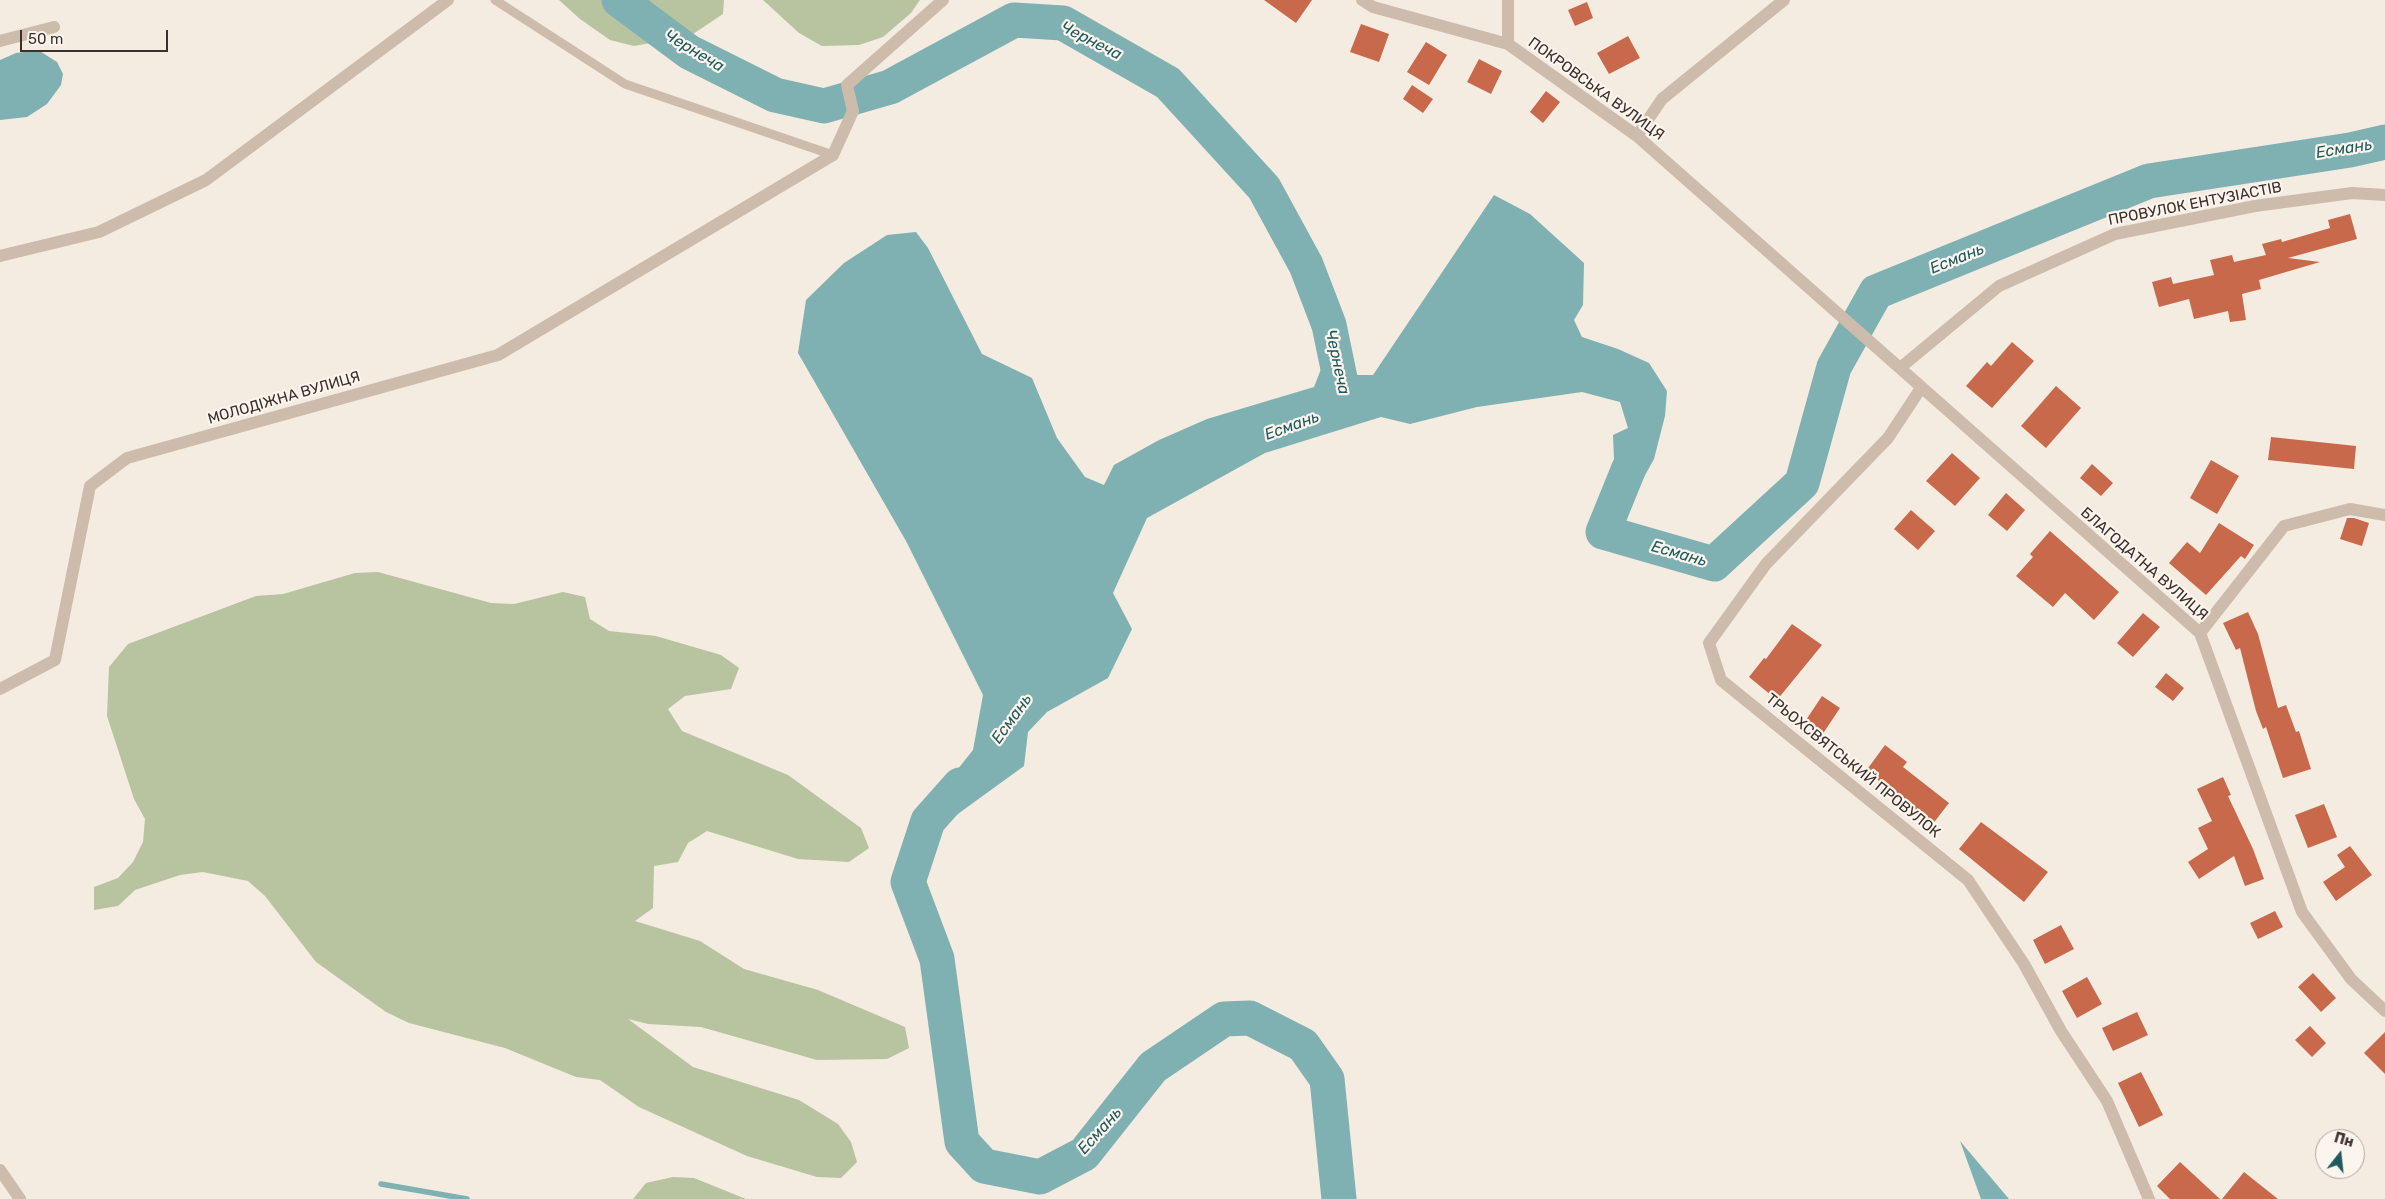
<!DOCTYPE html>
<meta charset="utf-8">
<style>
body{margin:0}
#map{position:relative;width:2385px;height:1199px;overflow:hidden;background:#f4ebe1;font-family:Rubik,sans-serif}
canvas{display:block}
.north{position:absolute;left:2315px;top:1129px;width:50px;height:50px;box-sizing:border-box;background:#fbf5ee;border:1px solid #aea6a0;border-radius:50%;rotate:16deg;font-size:14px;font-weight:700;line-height:20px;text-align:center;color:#3b302b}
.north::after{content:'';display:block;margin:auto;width:18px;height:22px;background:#1f5a5e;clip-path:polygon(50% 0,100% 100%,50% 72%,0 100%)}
.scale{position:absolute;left:20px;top:30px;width:148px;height:22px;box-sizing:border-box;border:2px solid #3b302b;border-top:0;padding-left:6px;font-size:15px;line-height:18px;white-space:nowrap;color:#3b302b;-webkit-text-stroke:4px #fbf5ee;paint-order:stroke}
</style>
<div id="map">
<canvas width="2385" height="1199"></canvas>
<div class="north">Пн</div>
<div class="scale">50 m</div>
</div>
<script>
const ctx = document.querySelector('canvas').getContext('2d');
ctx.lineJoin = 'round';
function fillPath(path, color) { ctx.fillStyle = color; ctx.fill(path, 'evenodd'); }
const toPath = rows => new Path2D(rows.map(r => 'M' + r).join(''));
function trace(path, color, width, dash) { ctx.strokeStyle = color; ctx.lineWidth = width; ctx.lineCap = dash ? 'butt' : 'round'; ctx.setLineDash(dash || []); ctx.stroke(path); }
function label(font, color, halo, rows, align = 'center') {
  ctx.font = font + ' Rubik,sans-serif'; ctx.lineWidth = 4.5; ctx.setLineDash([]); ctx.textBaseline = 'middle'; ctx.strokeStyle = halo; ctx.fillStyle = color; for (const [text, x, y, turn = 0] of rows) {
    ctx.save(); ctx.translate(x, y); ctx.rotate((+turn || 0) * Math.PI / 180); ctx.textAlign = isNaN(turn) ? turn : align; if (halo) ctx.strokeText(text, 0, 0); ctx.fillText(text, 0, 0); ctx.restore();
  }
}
const green = toPath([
 [559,0,724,0,723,14,690,36,634,46,610,40,580,19],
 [763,0,920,0,911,13,883,37,859,45,822,46,799,33],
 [378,572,491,603,514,604,563,592,585,597,590,619,609,631,656,636,721,655,739,668,731,689,685,696,668,709,682,731,788,775,861,828,869,848,849,862,798,859,707,831,688,843,678,862,654,866,653,908,635,921,700,941,744,969,818,990,905,1027,909,1048,887,1059,817,1060,701,1027,648,1024,628,1019,693,1067,799,1100,838,1124,851,1142,857,1162,841,1178,817,1177,747,1156,639,1107,600,1080,576,1077,505,1048,409,1023,386,1012,316,962,265,896,248,881,203,872,180,875,135,890,118,906,94,910,94,887,118,878,133,862,143,842,145,819,134,799,107,716,109,667,128,644,256,596,283,594,355,573],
 [673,1177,694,1178,746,1199,633,1199,646,1183]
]);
const water = toPath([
 [38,50,57,62,63,74,61,85,47,104,27,117,0,120,0,60,16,53],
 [1494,195,1530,214,1584,263,1583,305,1574,320,1582,337,1618,349,1649,363,1667,391,1665,416,1654,459,1639,486,1611,512,1615,483,1613,435,1628,428,1620,402,1582,392,1477,407,1410,424,1381,417,1265,453,1147,518,1113,593,1132,629,1108,678,1047,712,1028,732,1024,766,944,824,928,821,942,789,973,750,983,695,906,541,798,353,806,300,844,263,887,235,916,232,928,248,982,354,1032,378,1057,438,1085,477,1104,485,1114,465,1159,440,1207,419,1314,387,1325,359,1340,375,1373,375],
 [1960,1141,2009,1199,1981,1199]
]);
const stream = toPath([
 [381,1184,467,1199]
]);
const river = toPath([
 [619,0,689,52,775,95,824,106,890,87,1014,20,1063,23,1168,83,1264,188,1306,265,1329,325,1346,407],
 [1629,468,1603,532,1714,564,1802,483,1834,367,1876,292,2149,181,2350,150,2385,142],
 [960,785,928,821,908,882,937,959,962,1142,984,1166,1040,1177,1084,1154,1153,1067,1224,1019,1250,1018,1303,1045,1327,1079,1339,1199]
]);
const building = toPath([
 [1264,0,1312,0,1296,23],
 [1587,2,1593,18,1575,26,1568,10],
 [1361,24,1389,34,1379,62,1350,52],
 [1628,36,1640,58,1609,74,1597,53],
 [1426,42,1447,55,1429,85,1407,72],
 [1479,59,1502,71,1491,94,1467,82],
 [1412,85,1433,99,1423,113,1403,99],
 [1546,91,1560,102,1543,123,1530,112],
 [2350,214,2357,239,2288,258,2320,262,2259,280,2261,289,2242,294,2246,320,2230,322,2228,311,2194,319,2189,299,2159,307,2152,282,2171,277,2173,284,2214,275,2210,260,2232,255,2234,262,2266,255,2262,244,2281,239,2282,242,2330,228,2328,220],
 [2012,342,2034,361,1992,408,1966,386,1987,362,1991,366],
 [2056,386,2081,408,2046,448,2021,426],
 [2271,437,2356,446,2354,469,2268,460],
 [1952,453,1980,478,1955,506,1926,481],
 [2211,460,2239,476,2217,514,2190,498],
 [2092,464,2113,483,2101,496,2080,478],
 [2006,493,2025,510,2007,531,1988,515],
 [1911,510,1935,531,1918,550,1894,529],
 [2347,518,2354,518,2369,523,2362,546,2340,539],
 [2219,523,2254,545,2245,559,2241,556,2206,595,2169,563,2187,542,2200,553],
 [2050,531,2119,592,2094,620,2065,593,2053,607,2016,576,2033,557,2030,554],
 [2248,612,2258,634,2278,708,2286,705,2296,732,2299,731,2311,769,2283,778,2266,727,2263,729,2256,711,2240,648,2236,650,2223,623],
 [2143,613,2160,627,2133,657,2117,643],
 [1792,624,1822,645,1777,700,1749,677,1764,658,1766,659],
 [2166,673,2184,688,2173,701,2155,687],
 [1822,696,1840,708,1822,735,1804,723],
 [1885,745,1907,762,1903,767,1949,803,1932,825,1904,803,1905,801,1866,771],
 [2223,777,2231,795,2228,796,2253,849,2264,879,2245,886,2234,856,2199,879,2188,862,2208,849,2198,828,2212,821,2197,789],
 [2324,804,2337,837,2308,848,2295,815],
 [1981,822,2048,872,2024,902,1959,849],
 [2350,846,2372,875,2336,901,2323,882,2345,867,2337,855],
 [2275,911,2283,927,2258,939,2250,923],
 [2061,925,2074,949,2045,964,2033,940],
 [2313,973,2336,998,2321,1012,2298,987],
 [2087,977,2102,1004,2077,1018,2062,991],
 [2137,1012,2148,1035,2113,1051,2102,1028],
 [2310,1026,2326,1043,2312,1057,2295,1040],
 [2385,1032,2385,1074,2364,1053],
 [2141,1072,2163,1115,2139,1127,2118,1083],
 [2180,1162,2220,1199,2170,1199,2157,1186],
 [2244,1172,2278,1199,2222,1199]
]);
const lane = toPath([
 [495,0,625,84,833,155]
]);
const street = toPath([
 [1362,0,1373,7,1508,44,1637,136,2200,633,2302,912,2351,979,2385,1011],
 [0,41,54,27],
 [1508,44,1508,0],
 [1637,136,1662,99,1784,0],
 [0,256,99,232,206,180,448,0],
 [1900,368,1999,286,2115,234,2255,206,2352,193,2385,195],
 [1921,388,1888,438,1766,564,1709,643,1721,680,1968,880,2024,964,2061,1031,2107,1101,2149,1199],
 [2200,633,2284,526,2350,509,2385,515],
 [0,689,55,660,90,486,127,458,498,355,833,155,853,111,847,85,943,0],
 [0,1170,20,1199]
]);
const streetNames = [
 ["ПОКРОВСЬКА ВУЛИЦЯ",1596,89,36],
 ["ПРОВУЛОК ЕНТУЗІАСТІВ",2195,204,-11],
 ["МОЛОДІЖНА ВУЛИЦЯ",284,398,-16],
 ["БЛАГОДАТНА ВУЛИЦЯ",2144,564,41],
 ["ТРЬОХСВЯТСЬКИЙ ПРОВУЛОК",1853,766,39]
];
const waterNames = [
 ["Чернеча",1091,41,27],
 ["Чернеча",694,51,31],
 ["Есмань",2344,149,-9],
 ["Есмань",1957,259,-22],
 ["Чернеча",1337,362,78],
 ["Есмань",1292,426,-20],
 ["Есмань",1679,554,16],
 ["Есмань",1012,719,-54],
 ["Есмань",1100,1131,-48]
];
fillPath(green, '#b8c4a0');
fillPath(water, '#7fb0b2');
trace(stream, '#7fb0b2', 5.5);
trace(river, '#7fb0b2', 35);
fillPath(building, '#c8694b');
trace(lane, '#cdbbac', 9);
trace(street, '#cdbbac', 12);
label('15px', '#3b302b', '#fbf5ee', streetNames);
label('italic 16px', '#1f5a5e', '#fbf5ee', waterNames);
</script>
